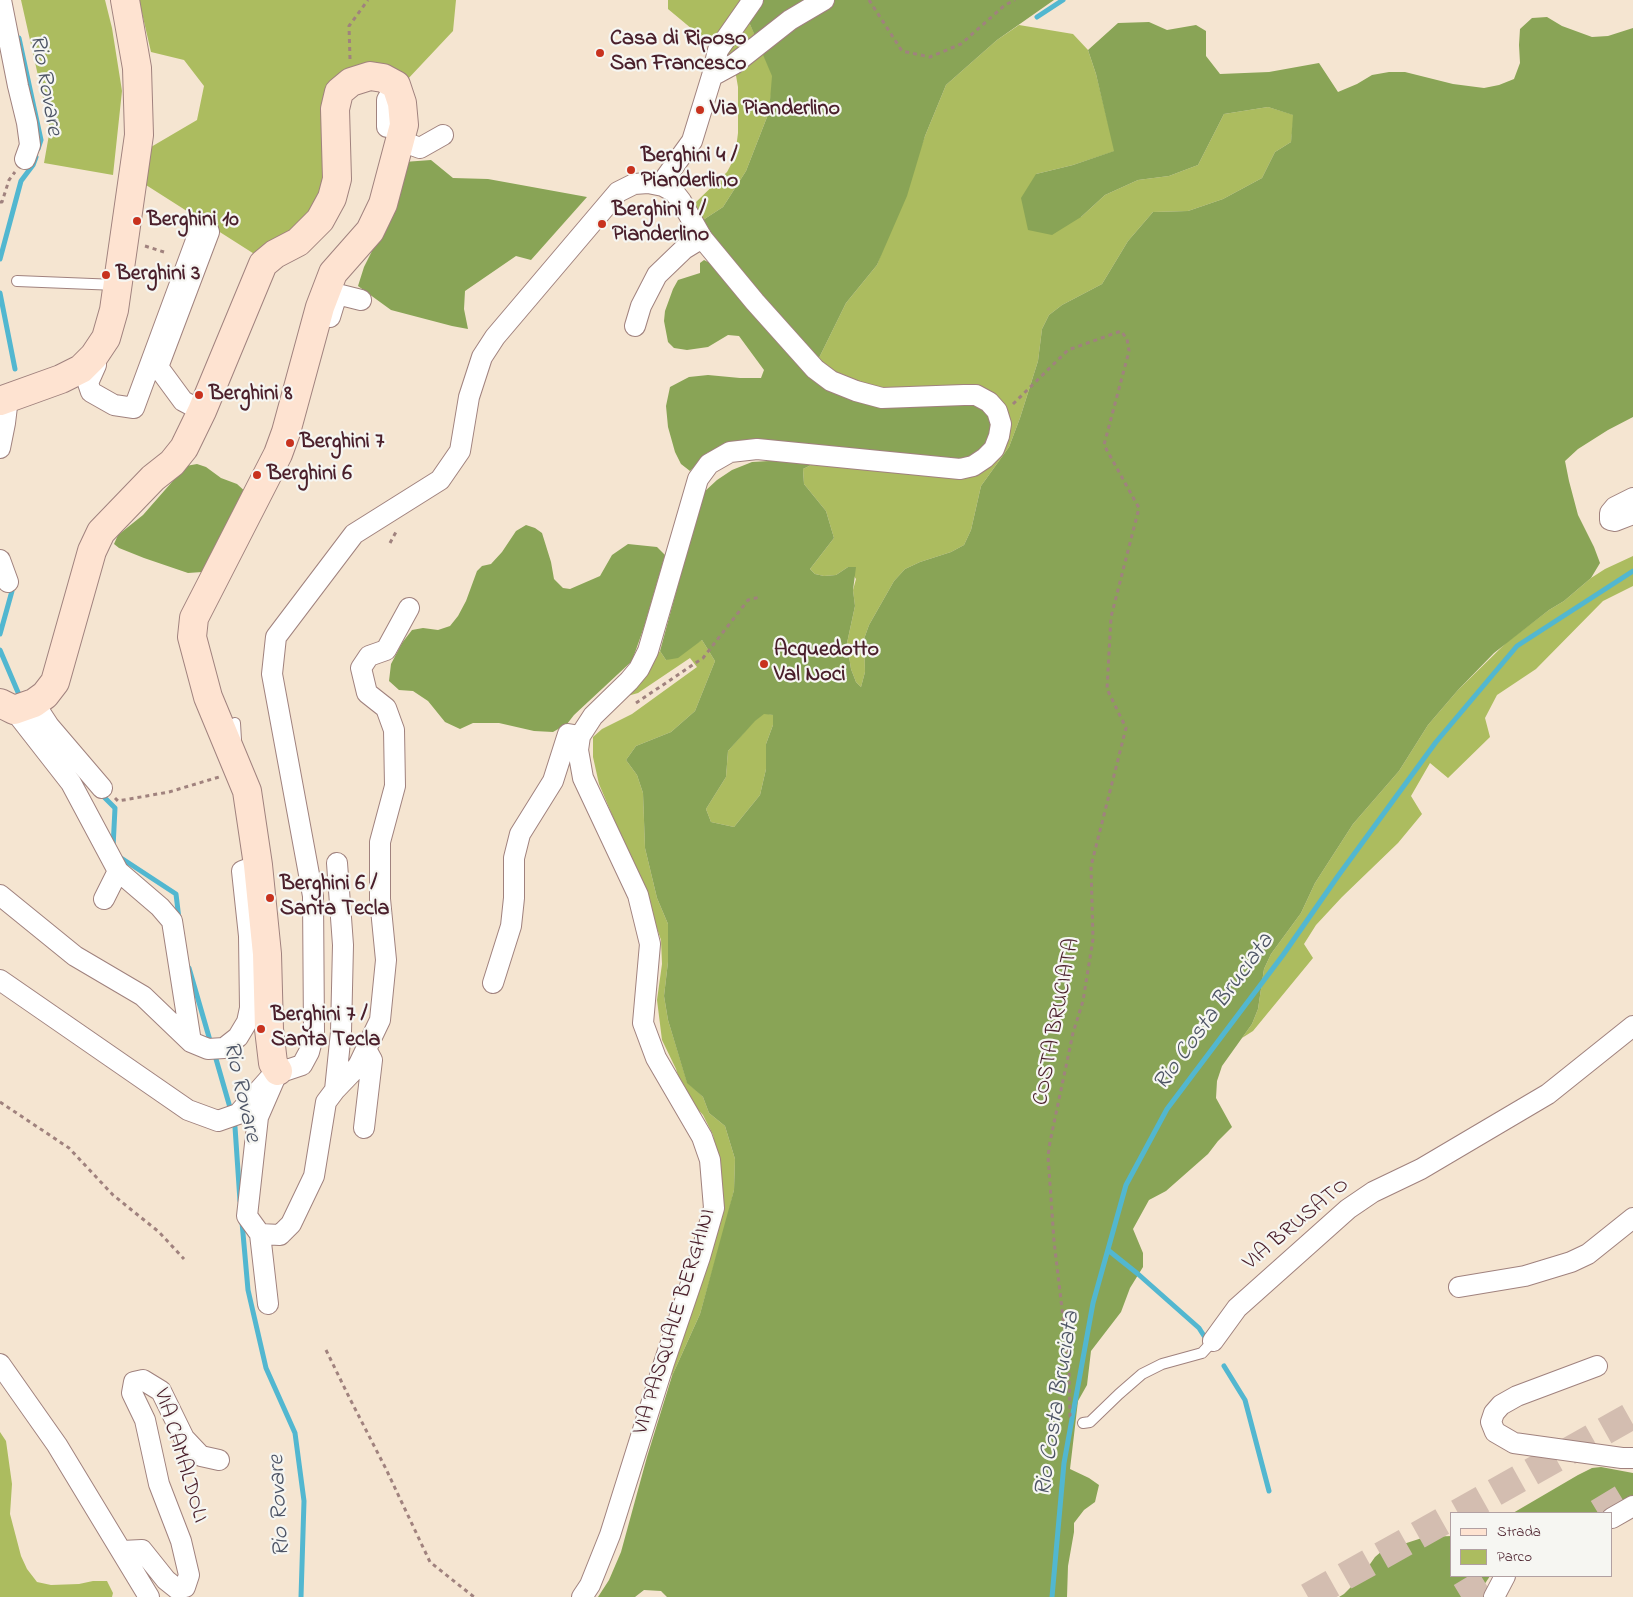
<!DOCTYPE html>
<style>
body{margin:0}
#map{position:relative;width:1633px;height:1597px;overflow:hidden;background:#f5e5d1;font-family:"Indie Flower",sans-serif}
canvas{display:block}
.legend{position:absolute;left:1450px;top:1512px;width:162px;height:65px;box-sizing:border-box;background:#f6f6f2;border:1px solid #b1a0a2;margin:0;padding:6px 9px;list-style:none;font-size:15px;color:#4a1f2b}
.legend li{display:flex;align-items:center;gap:10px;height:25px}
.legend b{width:25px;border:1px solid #b1a0a2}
</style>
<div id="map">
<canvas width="1633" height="1597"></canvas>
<ul class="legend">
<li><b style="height:6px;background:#fee3d1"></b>Strada</li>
<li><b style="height:14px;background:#acbc5f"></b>Parco</li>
</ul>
</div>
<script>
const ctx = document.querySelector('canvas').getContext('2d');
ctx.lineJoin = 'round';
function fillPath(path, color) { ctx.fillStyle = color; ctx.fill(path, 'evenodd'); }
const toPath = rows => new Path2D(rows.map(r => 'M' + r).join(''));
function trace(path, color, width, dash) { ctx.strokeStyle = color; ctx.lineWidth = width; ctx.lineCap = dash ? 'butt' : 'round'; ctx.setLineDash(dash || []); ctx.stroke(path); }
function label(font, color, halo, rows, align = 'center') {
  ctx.font = font + ' "Indie Flower",sans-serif'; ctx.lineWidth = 4.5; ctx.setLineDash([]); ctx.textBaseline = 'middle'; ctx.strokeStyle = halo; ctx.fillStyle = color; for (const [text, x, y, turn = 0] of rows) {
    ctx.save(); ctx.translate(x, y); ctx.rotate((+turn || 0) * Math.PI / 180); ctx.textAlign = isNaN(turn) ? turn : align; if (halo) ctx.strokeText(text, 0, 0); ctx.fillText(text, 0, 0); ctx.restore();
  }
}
const green = toPath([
 [21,0,105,0,112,28,122,91,113,175,44,163,50,129],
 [139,0,456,0,453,31,406,81,360,69,324,196,291,232,259,257,146,185,151,147,197,120,204,86,184,60,151,52],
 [668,0,763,0,749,22,773,76,769,112,746,171,723,207,703,220,695,203,727,172,735,157,738,133,738,87,734,64,668,9],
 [1019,25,1073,34,1088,50,1096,74,1115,151,1073,165,1036,174,1081,217,1105,195,1138,180,1169,176,1198,165,1224,114,1268,107,1294,115,1291,142,1275,152,1262,178,1223,199,1188,211,1153,212,1128,241,1102,284,1062,305,1049,315,1042,329,1038,361,1020,418,1009,447,981,486,971,530,964,545,951,552,920,562,905,569,894,581,869,625,864,639,865,672,861,687,856,682,851,669,847,643,855,606,853,590,856,579,848,567,836,575,824,576,815,574,810,569,834,538,826,511,804,484,803,469,811,465,859,468,885,393,837,374,817,362,846,303,877,265,925,136,946,85,997,40],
 [1633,556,1633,586,1603,601,1536,669,1497,695,1485,718,1490,737,1448,778,1430,763,1411,796,1422,814,1398,843,1342,897,1316,925,1304,944,1313,958,1253,1031,1242,1038,1252,1024,1258,1009,1264,969,1271,954,1301,913,1315,883,1353,824,1399,771,1428,725,1458,690,1507,642,1549,610,1564,601,1591,578,1605,569],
 [702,640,715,661,695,711,671,732,636,746,626,760,637,775,643,793,645,848,657,898,668,924,668,962,664,996,668,1020,687,1082,703,1097,709,1113,725,1126,735,1159,734,1190,726,1223,700,1314,672,1376,670,1369,722,1185,713,1135,703,1115,684,1094,676,1069,662,1040,657,1000,662,964,661,940,643,888,599,784,593,757,593,737,602,729,632,714,697,667,690,658,638,693,624,697,660,651,666,660],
 [764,713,773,715,773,725,766,744,766,769,760,795,734,827,711,822,706,809,726,777,728,751,754,721],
 [0,1432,6,1441,12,1484,10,1514,21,1556,27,1569,37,1582,51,1585,79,1584,93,1581,107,1581,113,1593,112,1597,0,1597]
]);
const forest = toPath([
 [763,0,1054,0,997,40,946,85,925,136,907,196,877,265,846,303,817,362,714,245,703,220,723,207,746,171,769,112,772,76,749,22],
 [1547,17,1562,26,1592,37,1608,36,1633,28,1633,417,1608,430,1578,449,1565,461,1569,481,1578,515,1594,547,1600,563,1591,578,1564,601,1549,610,1494,653,1458,690,1428,725,1399,771,1353,824,1315,883,1301,913,1271,954,1264,969,1258,1009,1252,1024,1222,1066,1217,1081,1216,1098,1232,1127,1218,1141,1208,1154,1166,1191,1149,1200,1133,1229,1143,1253,1143,1267,1130,1288,1121,1312,1091,1351,1087,1385,1078,1401,1070,1469,1089,1478,1099,1485,1095,1502,1084,1510,1074,1523,1074,1532,1068,1566,1067,1597,667,1597,661,1591,644,1590,635,1597,598,1597,609,1580,621,1552,647,1457,672,1376,700,1314,734,1190,735,1159,725,1126,709,1113,703,1097,687,1083,668,1020,664,996,668,962,668,924,657,898,645,848,643,793,637,775,626,760,636,746,671,732,695,711,715,661,702,640,678,658,666,660,660,651,703,493,717,480,732,470,752,462,786,460,811,465,803,469,804,484,826,511,834,538,810,569,815,574,824,576,836,575,848,567,856,567,853,590,855,606,847,643,851,669,856,682,861,687,865,672,864,639,869,625,894,581,905,569,920,562,951,552,964,545,971,530,981,486,1009,447,1020,418,1038,361,1042,329,1049,315,1062,305,1102,284,1128,241,1153,212,1188,211,1223,199,1262,178,1275,152,1291,142,1293,115,1268,107,1224,114,1198,165,1169,176,1138,180,1105,195,1081,217,1052,235,1028,230,1021,198,1036,174,1073,165,1114,151,1096,74,1088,50,1118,23,1149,22,1167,30,1196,25,1206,31,1206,56,1220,74,1269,72,1319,63,1338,92,1357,84,1372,75,1389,72,1405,72,1453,84,1484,88,1499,85,1514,79,1520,63,1519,45,1520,29,1532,18],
 [764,714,773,715,773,725,766,744,766,769,760,795,734,827,711,822,706,809,726,777,728,751,755,721],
 [431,160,453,178,488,179,587,197,531,260,516,256,465,291,464,309,468,329,452,326,391,310,358,286,364,267,381,233,404,162],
 [704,260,710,263,837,393,978,404,991,414,995,426,990,442,968,459,938,462,763,443,734,441,707,453,690,471,681,464,675,452,668,427,666,406,670,387,689,377,708,375,740,378,761,378,764,370,739,336,728,335,708,347,687,350,674,348,668,342,664,321,665,311,673,289,678,280,700,273,700,263],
 [197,464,206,467,221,478,237,484,248,494,211,561,202,572,188,573,144,558,119,548,114,544,118,535,143,515,186,466],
 [526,525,535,528,542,533,551,562,554,579,563,588,570,589,600,576,612,555,628,544,657,547,665,555,644,627,632,661,574,715,567,724,553,732,534,731,499,723,473,723,460,729,445,722,428,701,413,691,399,690,389,681,391,664,402,643,412,630,423,628,438,630,450,626,458,616,466,601,477,571,482,566,491,564,502,552,516,531],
 [1601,1467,1633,1473,1633,1496,1600,1513,1513,1513,1578,1475,1592,1468],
 [1452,1536,1452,1576,1490,1576,1476,1597,1339,1597,1344,1594,1361,1577,1375,1557,1382,1551,1425,1537]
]);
const stream = toPath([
 [1037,17,1063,0],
 [19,38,41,140,38,149],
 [0,259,21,181,33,165,36,157],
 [0,293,15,369],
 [0,634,12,591],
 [0,650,20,697],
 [100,793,115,808,113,848],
 [118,856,176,894,179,919],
 [189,968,211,1044],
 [214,1052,231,1111],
 [233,1120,235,1127,240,1201],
 [242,1222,248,1290,266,1368,295,1433,304,1501,301,1597],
 [1108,1250,1138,1274,1199,1328,1206,1339],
 [1224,1366,1245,1400,1269,1491],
 [1052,1597,1064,1463,1093,1303,1126,1185,1167,1109,1283,955,1338,876,1436,742,1517,646,1633,571]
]);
const highwayTunnel = toPath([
 [1458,1513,1633,1415],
 [1598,1513,1633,1492],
 [1308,1597,1452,1516],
 [1461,1597,1496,1576]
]);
const path = toPath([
 [869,0,902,51,930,57,961,44,1005,5,1015,0],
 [350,59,349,26,368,0],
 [0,202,2,202,9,180,15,172],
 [145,246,164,252],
 [1013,404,1068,350,1121,331,1127,339,1129,351,1104,445,1139,508,1111,617,1107,689,1126,728,1091,866,1093,939,1083,1001,1073,1033,1050,1142,1048,1156,1054,1241,1069,1368,1070,1416,1073,1418],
 [390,543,397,530],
 [636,703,703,658,748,600,760,597],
 [115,798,118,801,169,792,219,777],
 [0,1102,69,1148,113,1195,159,1232,184,1259],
 [326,1350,349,1397,386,1469,430,1562,474,1597]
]);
const lane = toPath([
 [17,281,117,285],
 [235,723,236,740],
 [1083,1423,1090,1422,1119,1394,1142,1374,1162,1364,1202,1353,1213,1341]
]);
const street = toPath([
 [1,0,18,86,27,123,30,145,25,159],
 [712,76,734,64,790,20,824,0],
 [387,127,387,100,396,85],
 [401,141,420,148,443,135],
 [663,186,666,177,692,141,712,76,718,50,753,0],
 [330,317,337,294,361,300],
 [635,326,641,306,657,275,684,249,702,238],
 [94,356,96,365,88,383,91,392,114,405,134,408,202,224,206,224,209,232,158,367,183,401,202,411],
 [0,448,5,423,8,398],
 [1633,498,1615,507,1610,513,1610,520,1615,521,1633,514],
 [0,560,8,582],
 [34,703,49,726,102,788],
 [14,710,71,783,118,871,160,907,172,921,191,1042],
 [0,895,75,956,143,996,191,1042,208,1049,224,1048,238,1037,247,1022,250,1008,249,936,242,871,258,865],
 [104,899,118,871],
 [0,980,188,1110,218,1121,238,1114,269,1079],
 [493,983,511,926,514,898,514,858,520,834,553,781,568,734,580,736],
 [278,1071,287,1070,302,1065,309,1052,314,1033,313,896,272,674,276,637,354,534,440,480,460,451,469,397,482,357,495,337,618,192,634,184,648,183,663,186,674,192,681,201,702,238,755,302,815,369,831,381,856,391,882,398,964,395,976,395,989,402,997,411,1001,424,999,436,994,449,985,458,973,466,960,469,757,449,730,452,709,464,698,479,648,651,639,669,629,681,593,716,580,736,578,750,583,778,638,895,650,944,643,1023,656,1058,702,1137,710,1160,714,1208,700,1257,664,1363,610,1535,590,1585,582,1597],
 [278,1071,258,1117,247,1216,260,1234,280,1235,291,1224,314,1176,326,1102,335,1090,358,1066,380,1020,386,960,380,899,380,842,395,786,394,730,386,708,367,693,361,668,369,656,386,650,409,608],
 [335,1090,341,1032,343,945,337,863],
 [364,1128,372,1060,366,1049],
 [260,1234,268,1304],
 [1459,1287,1525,1276,1571,1262,1588,1254,1633,1218],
 [1213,1341,1237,1308,1348,1209,1373,1192,1421,1169,1548,1094,1633,1026],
 [0,1364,57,1445,149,1597],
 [1597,1366,1517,1396,1501,1405,1494,1413,1491,1422,1495,1432,1514,1443,1622,1458,1633,1458],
 [1612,1518,1633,1506],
 [122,1551,142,1550,166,1580,176,1588,185,1587,189,1575,181,1541,159,1484,145,1420,132,1393,134,1382,143,1380,161,1391,184,1438,201,1456,219,1460],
 [1494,1597,1505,1576]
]);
const secondary = toPath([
 [0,401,61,379,81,369,94,356,106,338,114,310,139,135,137,68,125,0],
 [0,703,14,710,34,703,45,695,55,682,92,551,101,532,153,478,172,463,184,448,202,411,263,264,275,254,298,242,320,220,332,198,337,179,335,109,339,92,351,82,370,76,383,78,396,85,402,103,404,125,383,204,370,231,333,273,320,307,286,432,278,454,194,618,192,637,208,697,247,791,258,865,267,954,269,1029,273,1063,278,1071]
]);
const markers = [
 [600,53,5,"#c8321e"],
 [700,110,5,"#c8321e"],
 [631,170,5,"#c8321e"],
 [137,221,5,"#c8321e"],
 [602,224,5,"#c8321e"],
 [106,275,5,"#c8321e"],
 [199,395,5,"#c8321e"],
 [290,443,5,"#c8321e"],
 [257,475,5,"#c8321e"],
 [764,664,5,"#c8321e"],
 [270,898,5,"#c8321e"],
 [261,1029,5,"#c8321e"]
];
const poiNames = [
 ["Casa di Riposo",610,40],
 ["San Francesco",610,65],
 ["Via Pianderlino",710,110],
 ["Berghini 4 /",641,157],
 ["Pianderlino",641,182],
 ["Berghini 9 /",612,211],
 ["Pianderlino",612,236],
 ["Berghini 10",147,221],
 ["Berghini 3",116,275],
 ["Berghini 8",209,395],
 ["Berghini 7",300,443],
 ["Berghini 6",267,475],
 ["Acquedotto",774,651],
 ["Val Noci",774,676],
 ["Berghini 6 /",280,885],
 ["Santa Tecla",280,910],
 ["Berghini 7 /",271,1016],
 ["Santa Tecla",271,1041]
];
const streetNames = [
 ["COSTA BRUCIATA",1058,1022,-79],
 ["VIA BRUSATO",1297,1225,-40],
 ["VIA PASQUALE BERGHINI",676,1322,-73],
 ["VIA CAMALDOLI",179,1456,73]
];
const waterNames = [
 ["Rio Rovare",44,85,80],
 ["Rio Costa Bruciata",1215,1013,-54],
 ["Rio Rovare",240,1092,77],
 ["Rio Costa Bruciata",1059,1404,-81],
 ["Rio Rovare",281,1506,-93]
];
fillPath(green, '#acbc5f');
fillPath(forest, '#89a456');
trace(stream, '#52b7d0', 5);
trace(highwayTunnel, '#d3bdb0', 28, [28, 14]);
trace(lane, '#a0827e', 12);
trace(street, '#a0827e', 22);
trace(secondary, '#a0827e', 30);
trace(path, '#a0827e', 3, [4, 4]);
trace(lane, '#fff', 10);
trace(street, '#fff', 20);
trace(secondary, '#fee3d1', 28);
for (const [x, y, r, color] of markers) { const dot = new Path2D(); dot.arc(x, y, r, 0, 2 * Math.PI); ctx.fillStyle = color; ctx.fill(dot); trace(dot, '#f6f6f2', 2); }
label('bold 22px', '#4a1f2b', '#f6f6f2', poiNames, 'left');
label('22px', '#4a1f2b', '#f6f6f2', streetNames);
label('italic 24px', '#4d5465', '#f6f6f2', waterNames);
</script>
